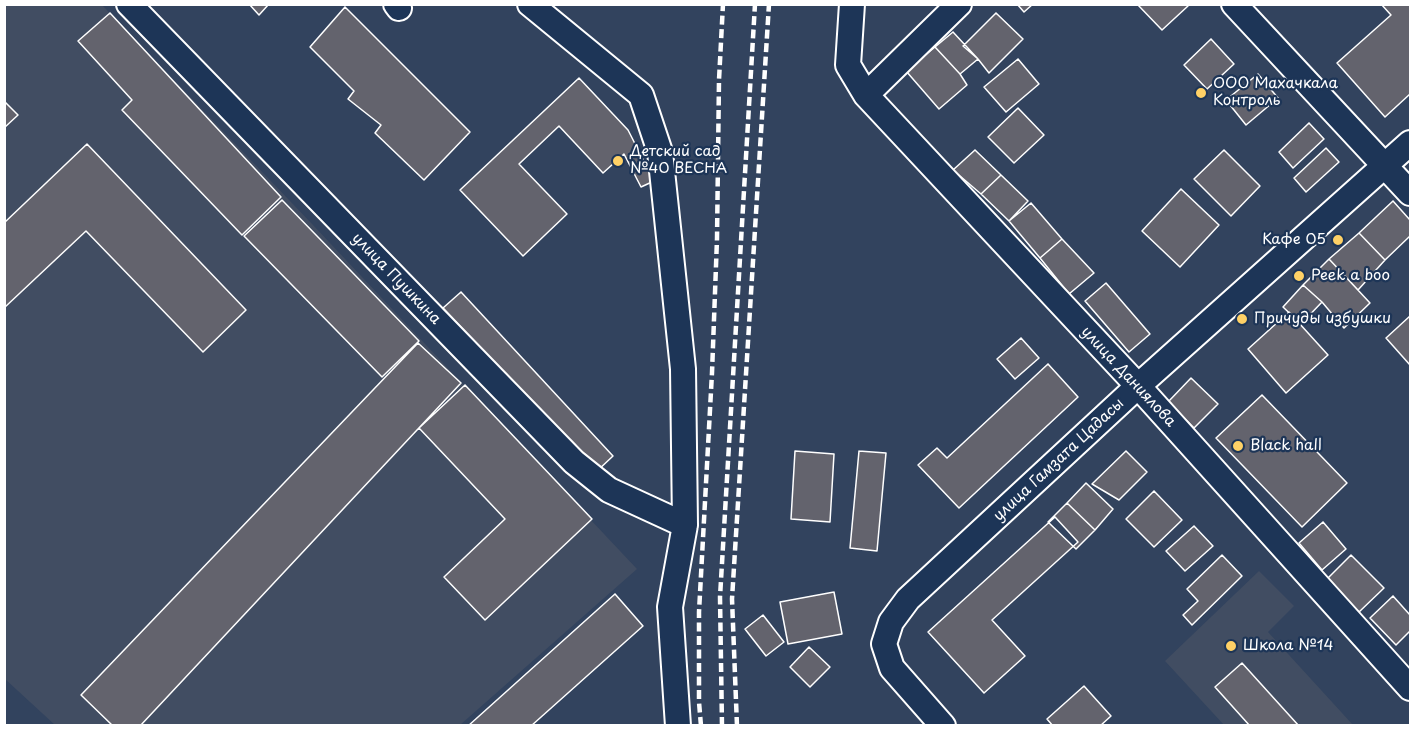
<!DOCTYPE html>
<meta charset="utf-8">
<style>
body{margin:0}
#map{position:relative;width:1415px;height:730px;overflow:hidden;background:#32435e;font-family:"Playpen Sans",sans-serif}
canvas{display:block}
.frame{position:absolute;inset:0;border:6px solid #fff;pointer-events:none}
</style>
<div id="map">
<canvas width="1415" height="730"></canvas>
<div class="frame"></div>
</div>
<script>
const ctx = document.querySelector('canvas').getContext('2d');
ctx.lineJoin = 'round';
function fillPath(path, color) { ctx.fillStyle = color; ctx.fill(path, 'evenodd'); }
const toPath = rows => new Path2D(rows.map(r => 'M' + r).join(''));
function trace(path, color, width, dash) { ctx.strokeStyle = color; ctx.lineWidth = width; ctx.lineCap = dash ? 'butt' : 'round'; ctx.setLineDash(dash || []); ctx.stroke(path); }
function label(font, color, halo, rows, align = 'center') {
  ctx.font = font + ' "Playpen Sans",sans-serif'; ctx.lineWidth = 4.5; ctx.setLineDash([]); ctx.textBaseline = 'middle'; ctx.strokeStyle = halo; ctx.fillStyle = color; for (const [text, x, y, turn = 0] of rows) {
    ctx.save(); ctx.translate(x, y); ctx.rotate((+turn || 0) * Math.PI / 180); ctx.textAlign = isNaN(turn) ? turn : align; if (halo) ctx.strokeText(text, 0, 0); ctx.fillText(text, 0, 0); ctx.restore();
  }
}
const built = toPath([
 [4,5,102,5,313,225,637,569,460,725,55,725,5,679],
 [1259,571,1294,606,1268,632,1353,725,1224,725,1165,661]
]);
const building = toPath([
 [249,4,269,4,259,15,249,4],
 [1017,4,1033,4,1024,12,1017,4],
 [1137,4,1186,4,1188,6,1162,30,1137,4],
 [1381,4,1410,4,1410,94,1385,117,1337,63,1391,15,1381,4],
 [345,7,470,132,424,180,375,133,381,125,348,99,354,91,310,47,345,7],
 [110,13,281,197,242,235,122,110,132,100,78,41,110,13],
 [996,13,1023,39,989,73,978,59,963,46,996,13],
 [953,32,978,59,960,74,935,47,953,32],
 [1211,39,1234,64,1207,89,1184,65,1211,39],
 [935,47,960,74,967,85,939,109,906,71,935,47],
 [1018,59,1039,84,1006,112,984,87,1018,59],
 [1258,74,1278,98,1246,125,1226,100,1258,74],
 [579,78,628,130,654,181,641,187,624,154,603,173,559,126,519,164,567,214,523,256,460,190,579,78],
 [4,101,18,115,4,128,4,101],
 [1018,108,1044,135,1014,163,988,137,1018,108],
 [1309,123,1324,139,1293,168,1279,152,1309,123],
 [87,144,246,310,203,352,86,231,4,308,4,223,87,144],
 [1326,148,1339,162,1306,192,1294,178,1326,148],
 [975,150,1001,175,981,194,953,170,975,150],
 [1224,150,1260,186,1231,216,1194,179,1224,150],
 [1001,175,1028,201,1009,221,981,194,1001,175],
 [1181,189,1219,225,1180,267,1142,231,1181,189],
 [282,200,419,341,382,377,244,236,282,200],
 [1393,201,1410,220,1410,236,1385,260,1359,233,1393,201],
 [1031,203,1062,239,1040,258,1009,221,1031,203],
 [1359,233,1385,260,1358,290,1329,259,1359,233],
 [1062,239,1094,273,1069,294,1040,258,1062,239],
 [1329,259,1370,303,1344,328,1322,302,1303,285,1329,259],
 [1106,283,1150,334,1129,352,1085,301,1106,283],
 [1303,285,1322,302,1301,324,1283,307,1303,285],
 [461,292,613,456,596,472,443,308,461,292],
 [1289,312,1328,355,1286,393,1248,349,1289,312],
 [1410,316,1410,365,1386,338,1410,316],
 [1021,338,1039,358,1015,379,997,359,1021,338],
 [418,343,461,383,140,726,113,726,81,695,418,343],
 [1048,364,1078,397,959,508,918,465,937,448,947,458,1048,364],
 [1191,378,1218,404,1194,428,1168,402,1191,378],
 [465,385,592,519,485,620,444,577,505,519,419,428,465,385],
 [1262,395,1347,483,1302,527,1216,438,1262,395],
 [795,451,834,454,830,522,791,519,795,451],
 [859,451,886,453,877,551,850,548,859,451],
 [1126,451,1147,472,1119,500,1092,484,1126,451],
 [1086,483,1113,509,1095,530,1067,503,1086,483],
 [1154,491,1182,520,1154,547,1126,519,1154,491],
 [1067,503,1095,530,1076,549,1048,522,1067,503],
 [1055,517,1078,542,992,620,1025,656,984,693,928,632,1055,517],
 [1323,522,1346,549,1322,570,1299,543,1323,522],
 [1194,526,1213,546,1185,571,1166,551,1194,526],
 [1222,555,1242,576,1192,625,1183,615,1198,601,1187,589,1222,555],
 [1351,555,1384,588,1359,612,1326,580,1351,555],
 [834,592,842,634,788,644,780,602,834,592],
 [615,594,643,626,531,726,468,726,615,594],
 [1393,596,1410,615,1410,631,1396,645,1370,618,1393,596],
 [763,615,784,642,766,656,745,629,763,615],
 [809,647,830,667,810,687,790,667,809,647],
 [1242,663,1299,726,1250,726,1215,687,1242,663],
 [1084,686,1111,716,1100,726,1053,726,1047,719,1084,686]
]);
const street = toPath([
 [129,4,574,462,609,490,685,525],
 [396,4,399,8],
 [530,4,641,95,660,152,683,369,685,525,670,607,678,726],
 [852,4,848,65,866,95,1138,386,1410,688],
 [1234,4,1410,193],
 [866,95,959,4],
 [943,726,892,668,884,644,891,622,908,599,1138,386,1410,143]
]);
const rail = toPath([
 [701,726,699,702,699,612,712,373,717,239,719,80,723,4],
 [722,726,720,597,755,4],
 [737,726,732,599,769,4]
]);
const markers = [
 [1201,93,6,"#ffd166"],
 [618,161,6,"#ffd166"],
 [1338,240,6,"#ffd166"],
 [1299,276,6,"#ffd166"],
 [1242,319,6,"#ffd166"],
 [1238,446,6,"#ffd166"],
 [1231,646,6,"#ffd166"]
];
const poiNames = [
 ["ООО Махачкала",1213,84],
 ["Контроль",1213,101],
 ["Детский сад",630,152],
 ["№40 ВЕСНА",630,169],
 ["Кафе 05",1326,240,"right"],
 ["Peek a boo",1311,276],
 ["Причуды избушки",1254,319],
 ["Black hall",1250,446],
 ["Школа №14",1243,646]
];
const streetNames = [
 ["улица Пушкина",396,279,46],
 ["улица Даниялова",1128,377,47],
 ["улица Гамзата Цадасы",1059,460,-43]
];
fillPath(built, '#414d62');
fillPath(building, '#63636d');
trace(building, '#fff', 1.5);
trace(street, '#fff', 28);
trace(street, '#1d3557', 24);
trace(rail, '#fff', 4.5, [9, 4.5]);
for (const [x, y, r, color] of markers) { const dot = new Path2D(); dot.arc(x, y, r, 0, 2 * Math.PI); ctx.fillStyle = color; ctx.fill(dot); trace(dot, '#1d3557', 2); }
label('15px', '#fff', '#1d3557', poiNames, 'left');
label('15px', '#fff', '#1d3557', streetNames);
</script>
